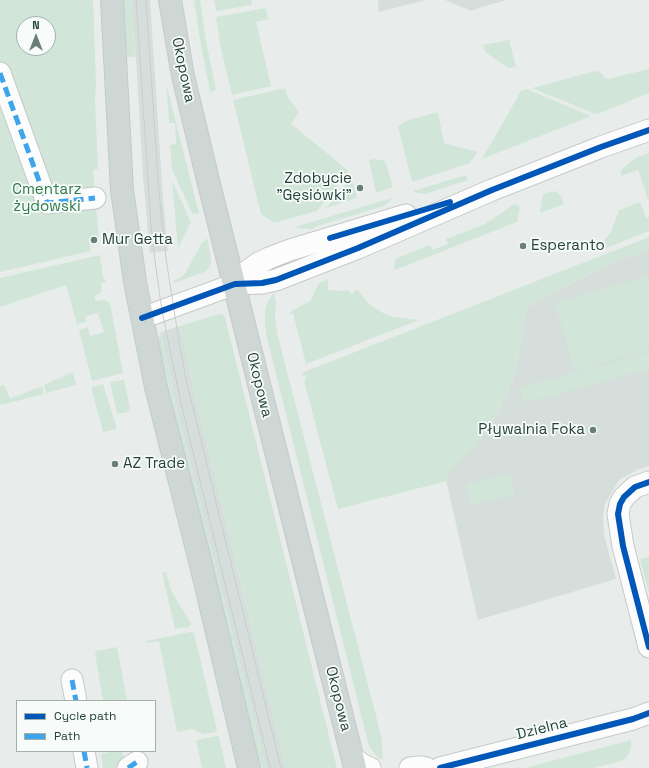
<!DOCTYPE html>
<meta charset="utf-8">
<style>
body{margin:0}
#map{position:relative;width:649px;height:768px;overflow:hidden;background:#e8edeb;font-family:"Space Grotesk",sans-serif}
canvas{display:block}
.legend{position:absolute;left:16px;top:700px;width:140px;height:52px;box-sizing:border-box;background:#f7fbf9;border:1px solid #a3b1ad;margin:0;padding:5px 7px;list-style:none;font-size:12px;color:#24423a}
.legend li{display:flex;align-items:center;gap:8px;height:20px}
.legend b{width:20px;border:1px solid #a3b1ad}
.north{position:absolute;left:16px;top:16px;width:40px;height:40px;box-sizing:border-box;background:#f7fbf9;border:1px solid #a3b1ad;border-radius:50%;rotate:0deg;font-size:11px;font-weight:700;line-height:16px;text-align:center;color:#24423a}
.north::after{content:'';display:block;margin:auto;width:14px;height:18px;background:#697e78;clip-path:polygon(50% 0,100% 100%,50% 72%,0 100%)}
</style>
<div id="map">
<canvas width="649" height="768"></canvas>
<ul class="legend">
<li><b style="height:5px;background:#0057b8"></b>Cycle path</li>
<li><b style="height:5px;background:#3ea4ec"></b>Path</li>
</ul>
<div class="north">N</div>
</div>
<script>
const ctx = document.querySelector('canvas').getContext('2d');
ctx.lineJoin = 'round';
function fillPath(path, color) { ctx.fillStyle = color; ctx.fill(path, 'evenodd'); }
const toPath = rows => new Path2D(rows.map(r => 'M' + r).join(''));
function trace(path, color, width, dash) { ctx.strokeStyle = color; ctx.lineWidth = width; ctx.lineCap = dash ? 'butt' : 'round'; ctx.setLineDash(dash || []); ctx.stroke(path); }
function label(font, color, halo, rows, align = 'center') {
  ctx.font = font + ' "Space Grotesk",sans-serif'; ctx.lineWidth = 3.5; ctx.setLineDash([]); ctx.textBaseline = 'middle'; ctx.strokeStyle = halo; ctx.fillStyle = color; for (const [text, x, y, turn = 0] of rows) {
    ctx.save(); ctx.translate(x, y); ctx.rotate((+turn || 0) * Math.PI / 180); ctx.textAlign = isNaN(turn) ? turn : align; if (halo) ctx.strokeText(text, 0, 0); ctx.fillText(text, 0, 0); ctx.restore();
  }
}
const built = toPath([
 [131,0,150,0,163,199,168,251,150,253,143,176,136,57,135,52],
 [378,0,426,0,379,12],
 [445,0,507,0,485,6,471,11],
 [649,249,649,466,639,469,619,480,605,504,603,517,604,535,616,579,478,620,445,476,476,446,497,414,512,382,521,345,526,308,604,266],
 [180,326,198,408,286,768,266,768,178,413,166,356,161,332]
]);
const green = toPath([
 [0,0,93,0,96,83,95,101,98,169,93,170,99,239,89,241,91,251,0,272],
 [24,24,48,24,48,48,24,48],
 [122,0,131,0,135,57,126,57],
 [194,0,200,0,205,36,216,90,210,92,200,39],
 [214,0,251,0,252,5,216,11],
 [266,8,268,19,256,22,271,86,232,95,221,49,216,17],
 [509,40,516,67,508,68,485,52,483,45],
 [649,69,649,93,598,114,593,113,532,88,595,71,601,73,605,78,608,79],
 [166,83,199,213,195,214,192,213,172,169,170,145,176,144,175,123,169,123],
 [285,88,288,97,299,112,291,124,349,171,317,211,274,223,261,214,233,100],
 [527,89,591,116,482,159,521,91],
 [438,112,444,143,477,152,470,163,412,182,398,127,405,121],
 [649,153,649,202,645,192,646,192,638,170,621,176,621,171,623,168,630,162,638,157],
 [375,159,381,160,384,161,386,164,393,187,376,193,369,160],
 [466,175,468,180,425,194,417,193,413,191],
 [349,180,353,183,357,198,326,208],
 [172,181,191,222,178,248],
 [555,191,561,196,564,204,540,213,543,194],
 [392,198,389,202,384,206,314,227,313,229,306,229,295,227],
 [640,202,646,218,649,217,649,231,602,250,600,244,608,236,611,232,619,210],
 [516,204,520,207,517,222,395,270,394,265,395,259,430,245,432,250,448,244,446,239,485,224,513,205],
 [649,237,649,249,604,266,526,308,521,345,512,382,497,414,476,446,446,476,447,481,338,509,304,381,306,381,305,375,302,376,304,372],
 [207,238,211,257,211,263,209,268,204,272,174,283,173,281,183,276,186,272,201,244],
 [100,255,103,277,106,281,101,284,102,292,99,294,94,296,96,301,104,300,110,303,123,373,92,381,79,330,88,327,90,336,104,332,98,313,85,316,86,322,77,324,66,285,0,307,0,278],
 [649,276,649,350,575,371,555,303],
 [328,279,328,290,345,291,346,289,352,294,357,289,368,303,383,313,393,317,419,320,306,364,293,313,291,314,290,312,310,301,319,283],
 [274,292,276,304,275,316,277,333,381,735,382,746,383,760,379,758,374,753,369,746,367,739,267,338,265,323,265,311,267,303],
 [219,314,222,314,225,317,337,768,286,768,198,408,180,326],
 [161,332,166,356,178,413,266,768,262,768,248,717,192,484,158,340,159,336],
 [649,352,649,369,524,403,520,388],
 [73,372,76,385,46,393,44,385],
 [122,380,124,380,130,408,128,412,117,414,110,382],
 [103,384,117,429,103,432,91,387],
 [3,385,5,386,10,399,42,386,44,394,1,405,0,402,0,386],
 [510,473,515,494,471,506,466,485],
 [649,557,649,593,640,559],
 [166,572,171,590,191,624,189,627,175,629,162,573],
 [190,632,194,633,217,730,216,732,203,734,193,729,177,732,159,641,147,643,146,641],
 [117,647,127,701,103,701,95,653,96,651],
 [217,736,219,737,226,768,202,768,196,740],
 [631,740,631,748,629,754,625,759,618,762,593,768,529,768,529,767],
 [115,751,122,751,125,762,117,768,103,768,101,754]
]);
const minor = toPath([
 [0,73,47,203,95,198],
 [235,284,246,272,257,264,269,258,290,250,406,215],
 [142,318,235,284,262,283,276,280,358,248,492,190,601,147,649,130],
 [649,482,635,487,624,497,620,504,618,514,623,546,649,647],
 [72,680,76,701],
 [84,751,87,768],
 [352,757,363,765,370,768],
 [128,768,137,762],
 [410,768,419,767,426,768],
 [440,768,633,719,649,713]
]);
const major = toPath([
 [112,0,122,190,135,282,156,387,202,569,249,768],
 [170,0,183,76,208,180,355,768]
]);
const tram = toPath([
 [136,0,151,226,155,261,162,311,181,403,270,768],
 [146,0,159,192,166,259,178,335,186,380,198,428,281,768]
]);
const quiet = toPath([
 [0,73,47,203,95,198],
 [72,680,76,701],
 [84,751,87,768],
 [128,768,137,762]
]);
const cycleway = toPath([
 [330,238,450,202],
 [142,318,235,284,262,283,276,280,358,248,492,190,601,147,649,130],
 [649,482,635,487,624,497,620,504,618,514,623,546,649,647],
 [440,768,633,719,649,713]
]);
const markers = [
 [360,188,4,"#697e78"],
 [94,240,4,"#697e78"],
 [523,246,4,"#697e78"],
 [593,430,4,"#697e78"],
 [115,464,4,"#697e78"]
];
const streetNames = [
 ["Okopowa",183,70,78],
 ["Okopowa",259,385,76],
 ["Okopowa",338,699,76],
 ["Dzielna",542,729,-14]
];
const poiNames = [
 ["Zdobycie",352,179,"right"],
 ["\"Gęsiówki\"",352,196,"right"],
 ["Mur Getta",102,240],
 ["Esperanto",531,246],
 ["Pływalnia Foka",585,430,"right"],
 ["AZ Trade",123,464]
];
const parkNames = [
 ["Cmentarz",47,190],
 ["żydowski",47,207]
];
fillPath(built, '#d6dedb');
fillPath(green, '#d1e6d8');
trace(minor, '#c5cac8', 23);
trace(major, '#c3ccc9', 24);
trace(minor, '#fcfcfc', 21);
trace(major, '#cfd7d5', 22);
trace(tram, '#c9cdcc', 1);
trace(quiet, '#3ea4ec', 5, [10, 5]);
trace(cycleway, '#0057b8', 6);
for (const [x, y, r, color] of markers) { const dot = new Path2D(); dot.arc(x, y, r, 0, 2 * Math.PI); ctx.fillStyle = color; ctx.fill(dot); trace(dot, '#f7fbf9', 1.5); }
label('15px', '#24423a', '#f7fbf9', streetNames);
label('15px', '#24423a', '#f7fbf9', poiNames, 'left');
label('15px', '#2d7a4b', '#f7fbf9', parkNames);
</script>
